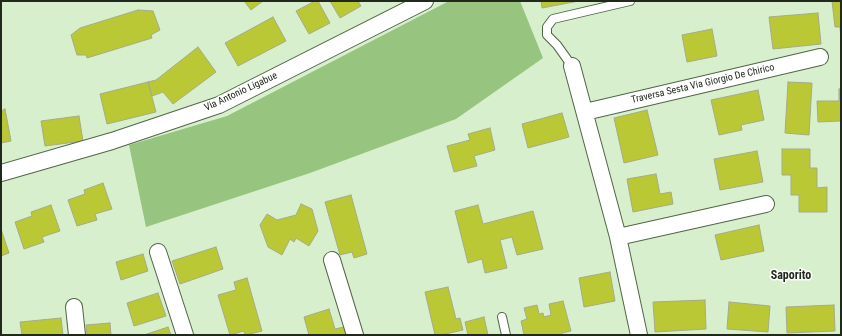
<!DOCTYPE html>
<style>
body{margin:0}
#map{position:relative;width:842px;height:336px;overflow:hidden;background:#d8efcd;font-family:"Roboto Condensed",sans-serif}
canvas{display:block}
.frame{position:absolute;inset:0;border:2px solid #21291c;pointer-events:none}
</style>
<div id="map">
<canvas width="842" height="336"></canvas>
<div class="frame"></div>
</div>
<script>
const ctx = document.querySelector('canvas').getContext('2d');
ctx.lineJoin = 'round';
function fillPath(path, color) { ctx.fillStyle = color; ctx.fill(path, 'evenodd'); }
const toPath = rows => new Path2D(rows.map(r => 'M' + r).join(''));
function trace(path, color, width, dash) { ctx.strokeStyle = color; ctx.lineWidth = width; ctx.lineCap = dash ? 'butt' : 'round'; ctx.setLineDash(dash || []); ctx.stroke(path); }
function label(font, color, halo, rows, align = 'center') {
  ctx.font = font + ' "Roboto Condensed",sans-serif'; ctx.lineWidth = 3; ctx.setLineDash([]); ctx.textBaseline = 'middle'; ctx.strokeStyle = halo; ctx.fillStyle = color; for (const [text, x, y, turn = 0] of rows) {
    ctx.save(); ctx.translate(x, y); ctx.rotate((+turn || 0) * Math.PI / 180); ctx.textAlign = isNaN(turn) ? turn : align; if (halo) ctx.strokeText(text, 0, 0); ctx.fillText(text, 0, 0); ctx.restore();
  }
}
const green = toPath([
 [449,1,520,1,543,58,456,119,310,173,146,227,129,145,227,116]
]);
const building = toPath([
 [244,1,263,1,251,10,244,1],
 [315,1,318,1,330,23,309,34,296,11,315,1],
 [330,1,358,1,361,6,340,18,330,1],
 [541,1,579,1,542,8,541,1],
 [832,1,841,1,841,41,840,27,835,27,832,1],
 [138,10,153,11,160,30,151,35,152,38,87,58,86,55,77,55,71,35,80,28,138,10],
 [818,13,821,44,773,49,769,17,818,13],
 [273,17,286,41,238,66,225,43,273,17],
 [712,29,717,56,687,62,682,35,712,29],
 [198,47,216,72,173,104,163,92,152,96,148,82,156,80,198,47],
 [148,82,156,112,107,124,100,94,148,82],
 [788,82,812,83,809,135,785,133,788,82],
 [839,89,841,89,841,121,818,122,817,101,839,101,839,89],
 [758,90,764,120,741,125,742,130,719,135,711,100,758,90],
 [5,109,11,141,1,143,1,111,5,109],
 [647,110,658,155,624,163,614,118,647,110],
 [562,113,569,137,528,148,522,124,562,113],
 [79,116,83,141,45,146,41,121,79,116],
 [490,128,495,150,474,156,477,166,454,172,447,146,470,140,468,134,490,128],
 [782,149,810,149,810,168,817,168,817,188,827,187,827,212,799,212,799,195,791,195,791,175,782,175,782,149],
 [757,151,763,182,720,190,714,159,757,151],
 [656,174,660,194,671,192,673,204,633,212,627,179,656,174],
 [103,183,112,209,95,214,97,220,77,226,68,200,85,194,84,190,103,183],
 [351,195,367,254,354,258,352,252,340,255,325,202,351,195],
 [301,204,312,209,318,231,309,246,296,238,294,242,290,239,282,255,268,247,260,225,267,214,277,220,296,215,301,204],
 [51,205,60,231,42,237,44,242,24,249,15,222,32,216,31,212,51,205],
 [478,205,483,224,533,211,543,249,517,255,512,237,500,240,507,268,485,273,482,259,468,263,455,211,478,205],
 [759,225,764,251,721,260,715,235,759,225],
 [1,229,9,253,1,256,1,229],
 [216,247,223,269,180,284,172,261,216,247],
 [143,254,148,271,121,280,116,262,143,254],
 [610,272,615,301,584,307,579,278,610,272],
 [247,278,262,331,246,335,245,335,244,331,230,335,218,295,236,290,234,282,247,278],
 [448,287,456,319,460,318,463,330,441,335,435,335,425,292,448,287],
 [158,293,166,316,134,326,127,303,158,293],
 [705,300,706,329,655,332,653,302,705,300],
 [563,301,571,331,562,333,562,335,524,335,521,321,527,319,524,308,537,305,539,314,543,313,544,317,551,315,549,304,563,301],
 [729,302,770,306,768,332,727,329,729,302],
 [834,305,835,331,787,333,786,307,834,305],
 [329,309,335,329,344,327,346,335,309,335,304,317,329,309],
 [484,317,488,335,468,335,465,322,484,317],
 [61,318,63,335,22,335,20,322,61,318],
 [110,323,111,335,87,335,86,325,110,323],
 [168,327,171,335,144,335,168,327]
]);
const lane = toPath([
 [572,66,557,45,547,35,547,27,553,19,630,1],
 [502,317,506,335]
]);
const street = toPath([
 [572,66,618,237,639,335],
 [585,112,820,57],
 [1,173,112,141,219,105,425,1],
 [618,237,766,204],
 [158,252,185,335],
 [332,260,355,335],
 [74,307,77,335]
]);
const streetNames = [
 ["Traversa Sesta Via Giorgio De Chirico",703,84,-13],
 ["Via Antonio Ligabue",241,92,-25]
];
const quarterNames = [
 ["Saporito",791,276]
];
fillPath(green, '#97c47e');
fillPath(building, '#bac836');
trace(building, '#a5ab86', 1);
trace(lane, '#526548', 10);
trace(street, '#526548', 18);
trace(lane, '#fff', 8);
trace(street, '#fff', 16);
label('10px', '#21291c', '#fff', streetNames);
label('bold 12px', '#21291c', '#fff', quarterNames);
</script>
